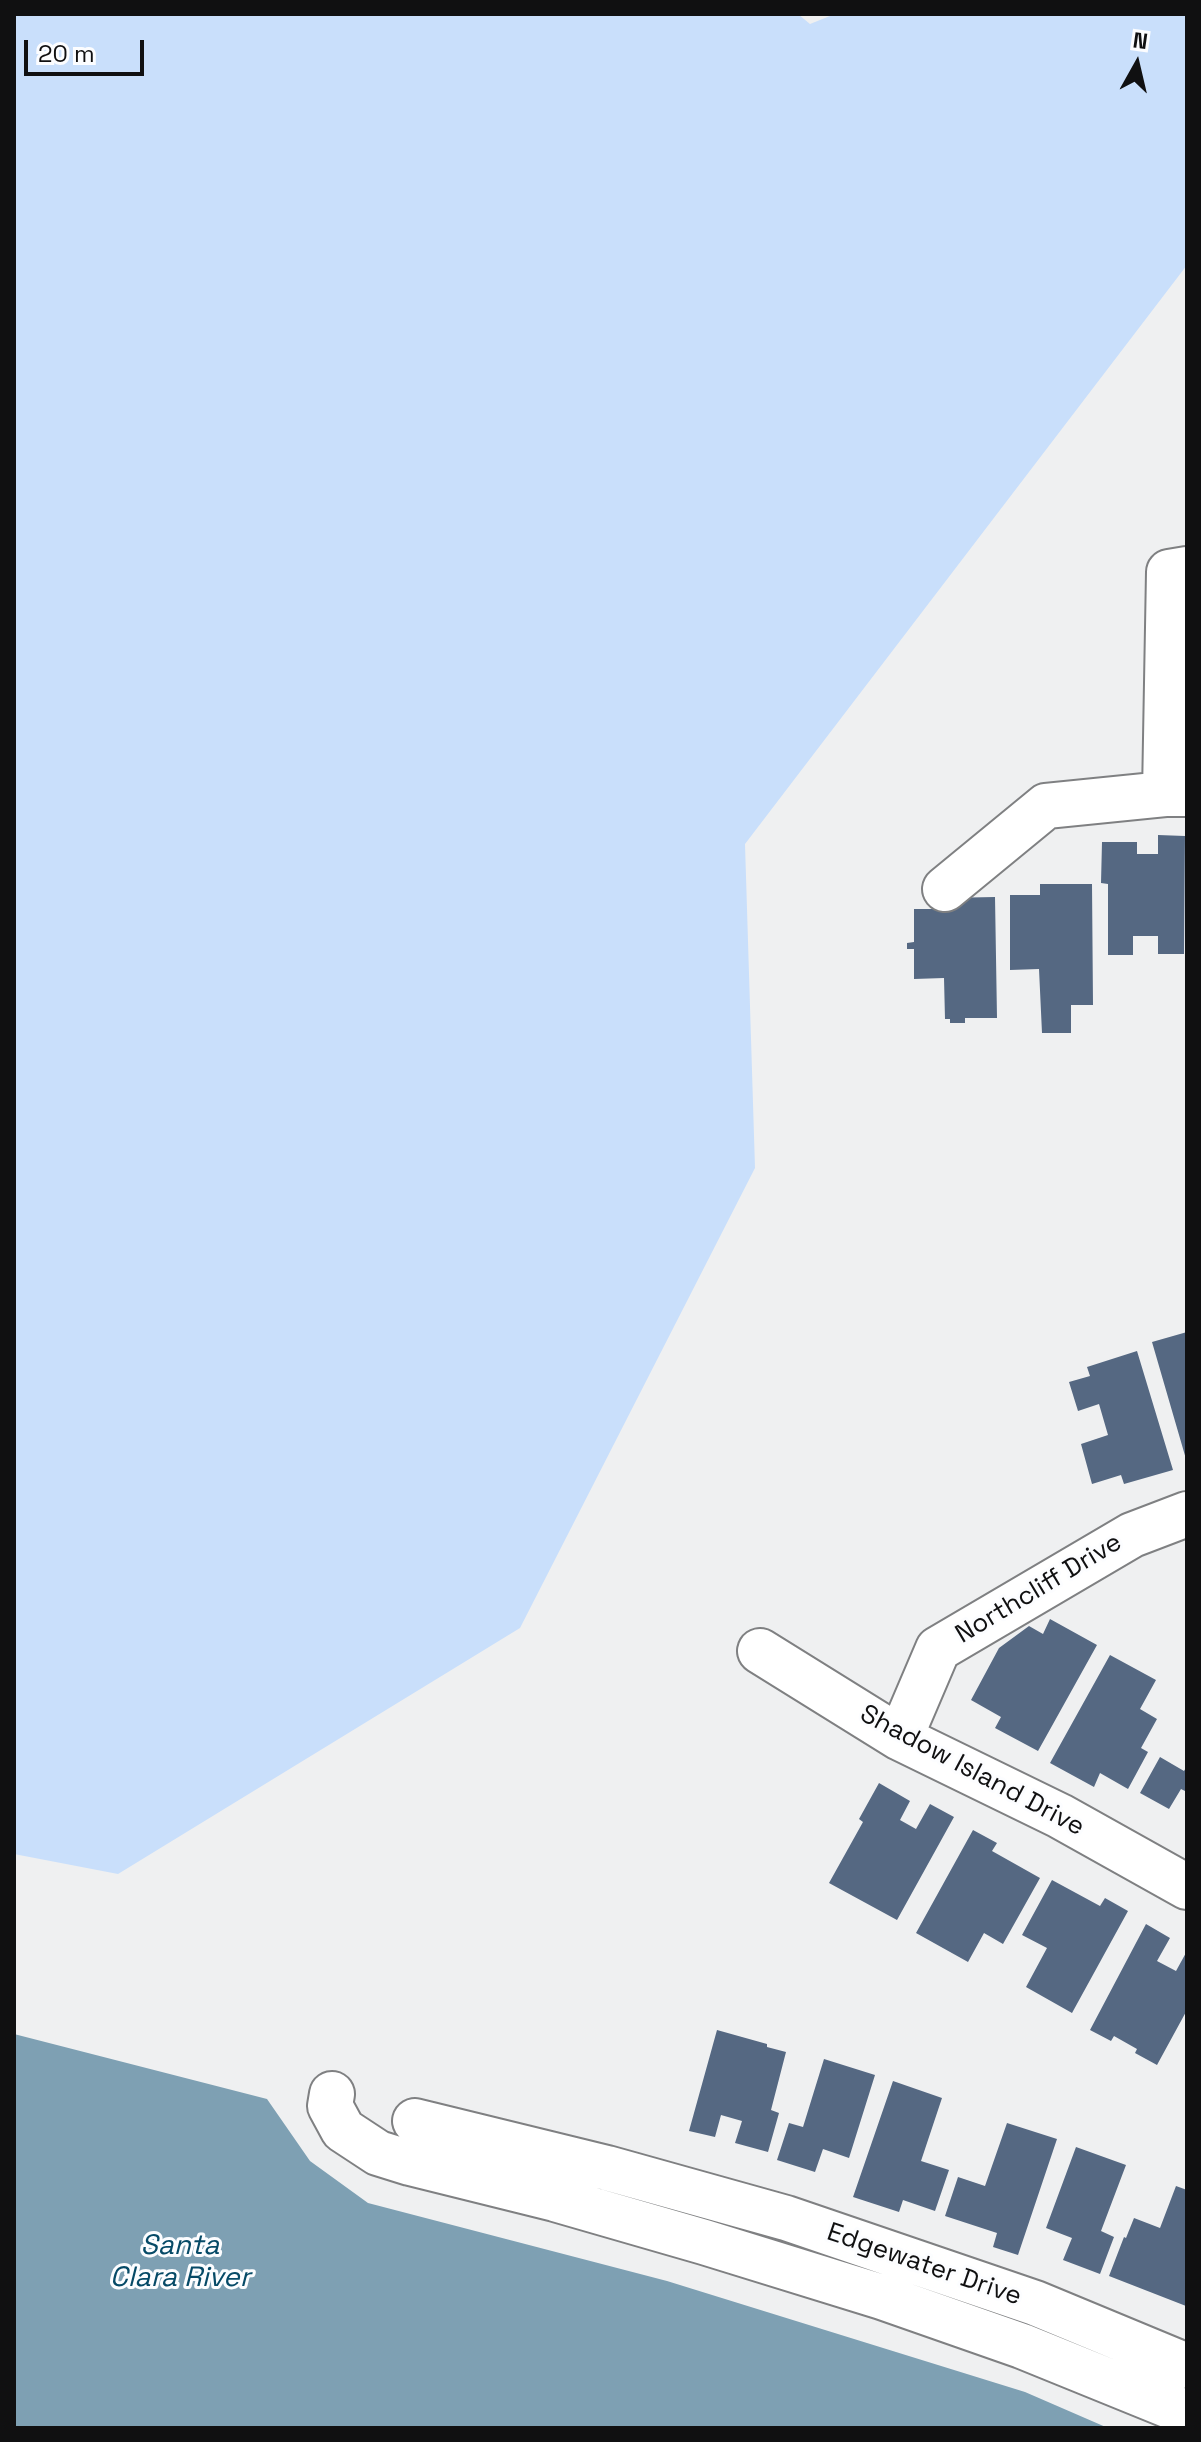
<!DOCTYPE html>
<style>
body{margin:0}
#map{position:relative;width:1201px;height:2442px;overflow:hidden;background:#eff0f1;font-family:"Space Grotesk",sans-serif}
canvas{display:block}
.frame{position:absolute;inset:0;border:16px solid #101011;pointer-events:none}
.north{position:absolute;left:1097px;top:24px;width:80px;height:80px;-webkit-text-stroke:6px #fcfdff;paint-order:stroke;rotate:8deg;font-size:22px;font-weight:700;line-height:32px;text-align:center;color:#101011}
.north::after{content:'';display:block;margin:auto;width:28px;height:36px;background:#101011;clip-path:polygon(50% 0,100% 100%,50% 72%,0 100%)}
.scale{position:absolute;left:24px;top:40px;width:120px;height:36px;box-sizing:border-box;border:4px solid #101011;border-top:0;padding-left:10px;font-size:24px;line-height:28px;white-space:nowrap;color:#101011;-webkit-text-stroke:6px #fcfdff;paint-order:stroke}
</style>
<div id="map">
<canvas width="1201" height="2442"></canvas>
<div class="frame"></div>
<div class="north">N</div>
<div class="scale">20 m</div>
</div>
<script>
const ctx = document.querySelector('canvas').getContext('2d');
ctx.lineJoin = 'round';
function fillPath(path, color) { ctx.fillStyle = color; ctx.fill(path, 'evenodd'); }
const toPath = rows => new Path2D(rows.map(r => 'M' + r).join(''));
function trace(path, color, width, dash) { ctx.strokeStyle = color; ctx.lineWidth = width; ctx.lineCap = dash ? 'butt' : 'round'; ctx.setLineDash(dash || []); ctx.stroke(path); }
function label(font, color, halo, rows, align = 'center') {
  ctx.font = font + ' "Space Grotesk",sans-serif'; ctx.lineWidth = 6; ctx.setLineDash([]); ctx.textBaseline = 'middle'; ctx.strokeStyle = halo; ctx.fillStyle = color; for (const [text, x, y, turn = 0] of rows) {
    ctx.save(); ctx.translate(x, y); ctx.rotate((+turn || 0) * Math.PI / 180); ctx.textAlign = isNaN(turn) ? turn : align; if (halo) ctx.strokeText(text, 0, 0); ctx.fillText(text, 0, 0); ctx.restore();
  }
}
const green = toPath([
 [14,14,798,14,810,24,835,14,1187,14,1187,265,745,844,755,1168,520,1628,118,1874,14,1854]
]);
const water = toPath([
 [14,2034,267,2099,310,2161,368,2203,667,2281,1025,2392,1108,2428,14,2428]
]);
const building = toPath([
 [1158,835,1185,836,1184,954,1158,954,1158,936,1133,936,1133,955,1108,955,1108,884,1101,883,1102,842,1137,842,1137,854,1158,854],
 [1040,884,1092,884,1093,1005,1071,1005,1071,1033,1042,1033,1039,969,1010,970,1010,895,1040,895],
 [995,897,997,1018,965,1018,965,1023,950,1023,950,1019,945,1019,944,978,914,979,914,949,907,949,907,943,914,942,914,909,944,909,944,898],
 [1187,1332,1187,1459,1186,1459,1152,1342],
 [1137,1351,1173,1470,1124,1484,1121,1475,1092,1484,1081,1444,1108,1435,1099,1404,1078,1411,1069,1382,1090,1376,1087,1367],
 [1050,1619,1097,1645,1038,1751,995,1728,1001,1717,971,1700,999,1648,1029,1626,1043,1634],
 [1110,1655,1156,1680,1140,1709,1157,1719,1141,1748,1148,1752,1128,1789,1100,1773,1094,1787,1050,1763],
 [1160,1757,1184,1771,1187,1766,1187,1792,1181,1789,1169,1809,1140,1793],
 [879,1783,910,1801,900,1820,916,1829,930,1804,954,1817,897,1920,829,1883,863,1822,859,1819],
 [973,1830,997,1843,992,1851,1040,1878,1003,1944,984,1933,968,1962,916,1933],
 [1052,1880,1100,1906,1105,1898,1128,1911,1072,2013,1026,1987,1047,1948,1022,1935],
 [1146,1924,1170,1938,1157,1961,1176,1971,1187,1951,1187,2010,1157,2065,1135,2053,1137,2049,1114,2036,1111,2041,1090,2030],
 [717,2030,767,2044,767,2047,786,2052,771,2110,779,2113,768,2152,735,2143,742,2121,721,2115,715,2137,689,2131],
 [824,2059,875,2075,849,2158,823,2149,815,2172,777,2160,789,2123,803,2127],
 [893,2081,942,2098,921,2161,949,2170,935,2211,903,2200,899,2212,853,2197],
 [1007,2123,1057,2139,1018,2255,993,2247,997,2233,945,2216,958,2177,985,2186],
 [1076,2147,1126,2165,1101,2231,1114,2237,1100,2274,1063,2260,1072,2238,1046,2228],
 [1176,2186,1187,2190,1186,2306,1109,2276,1124,2237,1126,2238,1134,2218,1160,2228]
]);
const minor = toPath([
 [1165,794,1169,572,1187,569],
 [945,889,1046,806,1165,794,1187,794],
 [760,1651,900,1738,1060,1816,1187,1887],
 [900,1738,938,1649,1132,1535,1187,1514],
 [332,2094,330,2106,343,2130,378,2153,410,2163,555,2199,704,2242,882,2297,1022,2346,1187,2413],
 [415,2121,607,2168,786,2218,1035,2303,1187,2366]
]);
const streetNames = [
 ["Northcliff Drive",1039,1589,-31],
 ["Shadow Island Drive",972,1771,28],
 ["Edgewater Drive",924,2265,19]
];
const waterNames = [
 ["Santa",180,2246],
 ["Clara River",180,2278]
];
fillPath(green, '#c9dffb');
fillPath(water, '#7ea0b3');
fillPath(building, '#556882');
trace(minor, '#7f8082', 48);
trace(minor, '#fff', 44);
label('26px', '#101011', '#fcfdff', streetNames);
label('italic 28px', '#064a67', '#fcfdff', waterNames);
</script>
